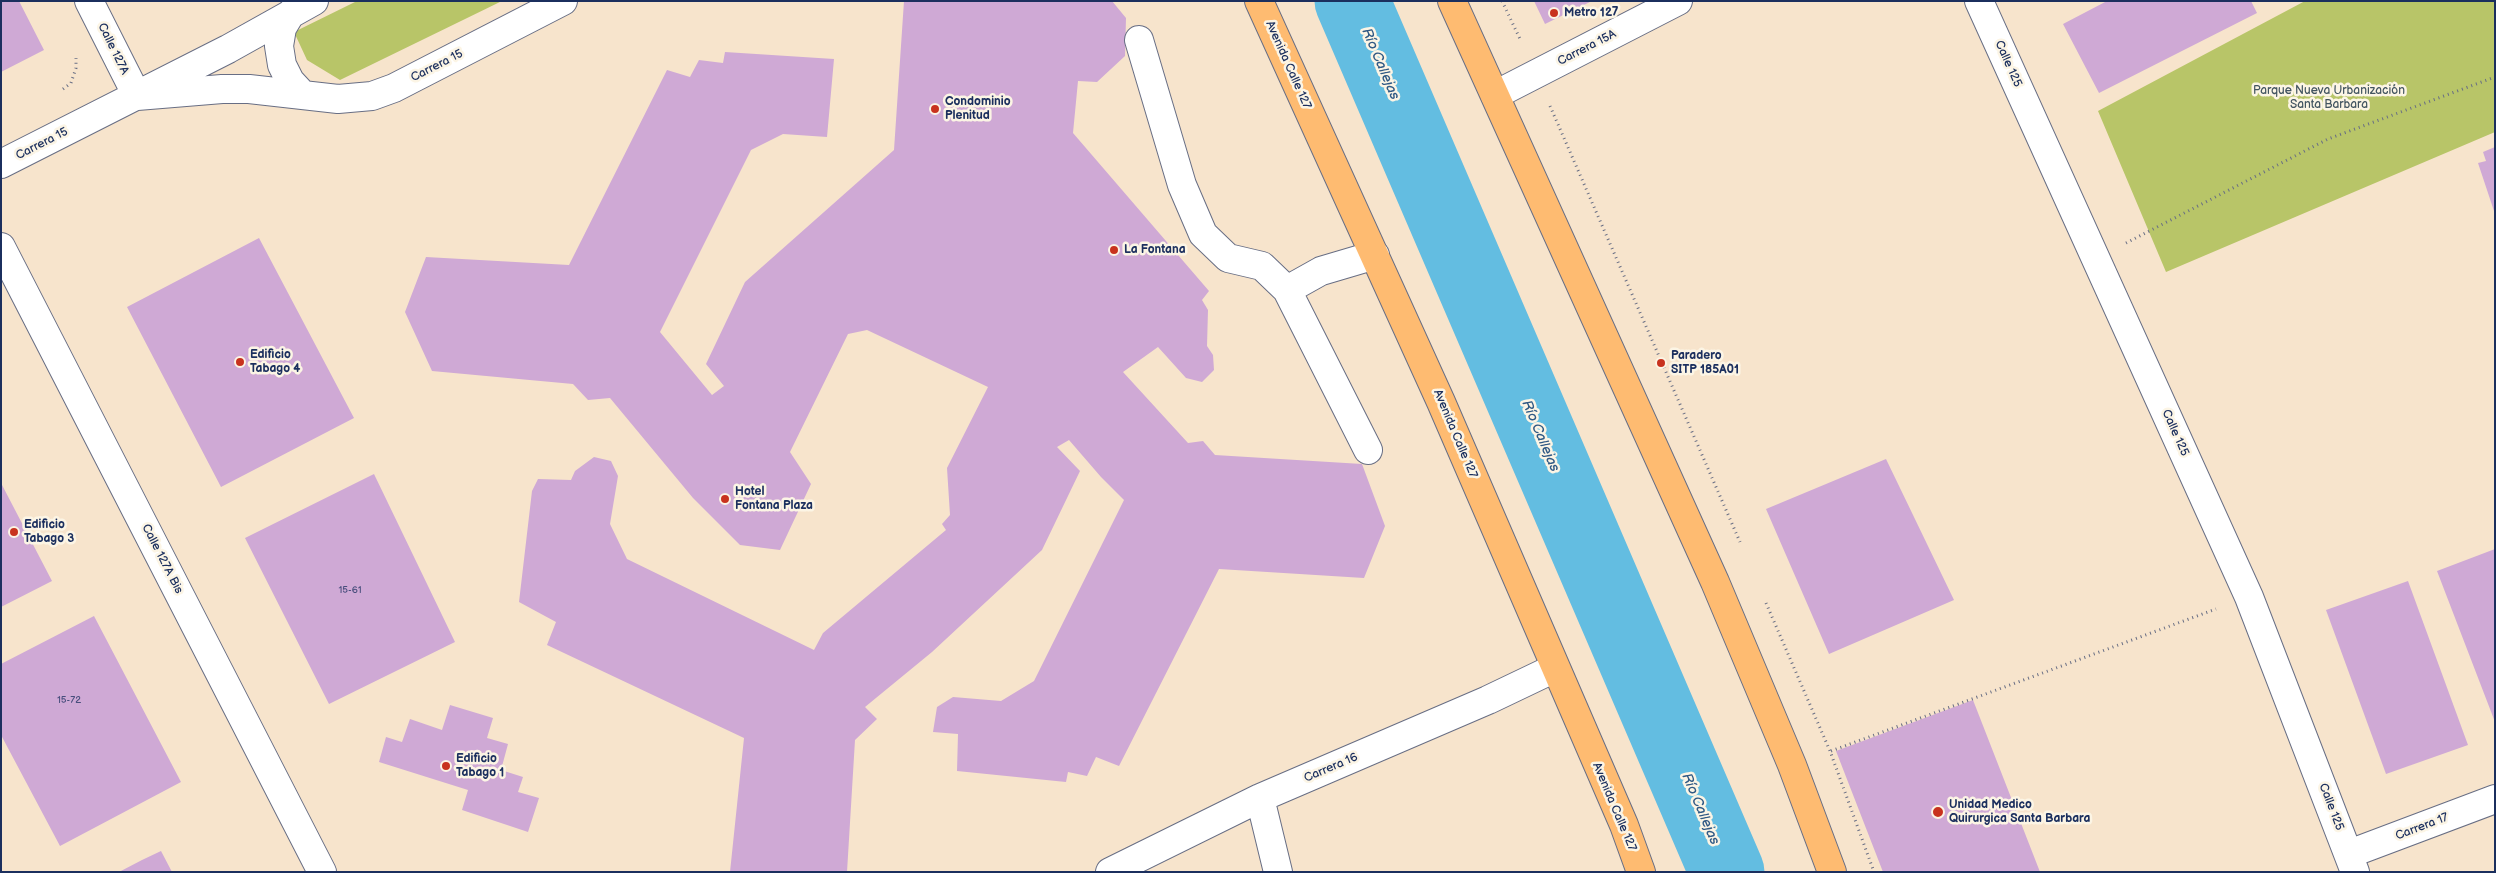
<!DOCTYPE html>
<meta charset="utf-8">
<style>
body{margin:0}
#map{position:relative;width:2496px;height:873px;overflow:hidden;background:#f7e4cc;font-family:"Balsamiq Sans",sans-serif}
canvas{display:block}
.frame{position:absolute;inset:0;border:2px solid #1b2f5e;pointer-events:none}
</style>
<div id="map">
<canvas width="2496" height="873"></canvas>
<div class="frame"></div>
</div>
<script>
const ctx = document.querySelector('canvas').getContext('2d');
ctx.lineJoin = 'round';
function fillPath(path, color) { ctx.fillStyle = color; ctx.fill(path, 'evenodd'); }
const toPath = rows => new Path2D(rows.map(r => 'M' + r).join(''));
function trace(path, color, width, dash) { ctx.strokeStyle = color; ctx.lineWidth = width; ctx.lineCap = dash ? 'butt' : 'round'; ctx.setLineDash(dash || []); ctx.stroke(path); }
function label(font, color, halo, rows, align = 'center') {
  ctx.font = font + ' "Balsamiq Sans",sans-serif'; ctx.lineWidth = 5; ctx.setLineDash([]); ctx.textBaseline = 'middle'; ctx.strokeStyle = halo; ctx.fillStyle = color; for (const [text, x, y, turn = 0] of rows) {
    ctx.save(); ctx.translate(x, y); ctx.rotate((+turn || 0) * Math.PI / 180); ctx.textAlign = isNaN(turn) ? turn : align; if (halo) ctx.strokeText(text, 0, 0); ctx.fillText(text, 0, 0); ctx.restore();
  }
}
const green = toPath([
 [357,1,502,1,340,80,307,60,294,32],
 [2305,1,2495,1,2495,132,2166,272,2098,111]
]);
const river = toPath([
 [1352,1,1727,872]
]);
const building = toPath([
 [1,1,19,1,44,50,1,72],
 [904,1,1112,1,1126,18,1125,56,1097,82,1078,81,1073,133,1209,291,1202,300,1208,310,1207,346,1213,355,1214,370,1202,382,1186,378,1158,347,1123,372,1188,443,1203,441,1215,455,1362,464,1385,526,1364,578,1219,569,1119,766,1096,757,1087,776,1068,772,1066,782,957,771,958,734,933,732,937,707,953,697,1001,701,1034,681,1124,500,1101,477,1069,440,1057,447,1080,471,1042,550,932,652,865,707,877,719,855,740,847,872,730,872,744,738,547,645,556,622,519,602,532,491,538,479,571,480,575,471,594,457,611,461,618,476,610,524,627,559,814,650,823,633,946,530,942,524,950,515,947,468,988,387,867,330,848,334,790,452,811,484,780,550,740,545,693,498,610,398,588,400,573,384,432,371,405,312,426,257,569,265,667,70,690,77,699,60,723,63,725,52,834,59,827,137,783,134,751,150,660,332,712,395,724,386,706,364,745,282,894,150],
 [1534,1,1592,1,1545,24],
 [2107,1,2251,1,2257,13,2099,93,2063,24],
 [2495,147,2495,211,2494,211,2478,163,2486,161,2483,152],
 [259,238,354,418,221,487,127,307],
 [1886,459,1954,600,1829,654,1766,509],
 [374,474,455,642,329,704,245,538],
 [1,483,52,581,1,607],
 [2495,549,2495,722,2437,571],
 [2408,581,2468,745,2386,774,2326,610],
 [94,616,181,782,60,846,1,735,1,664],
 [1973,700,2040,872,1883,872,1836,751],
 [450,705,493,718,487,738,508,744,501,770,523,777,518,792,539,798,528,832,462,810,468,790,379,762,386,737,402,742,410,719,442,730],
 [161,851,172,872,119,872,142,860]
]);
const path = toPath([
 [1502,1,1521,41],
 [63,89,71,83,76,68,76,58],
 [1550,106,1740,542],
 [2126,243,2328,139,2495,77],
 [1766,603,1830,751,1874,872],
 [1831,751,2216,609]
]);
const minor = toPath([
 [89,1,137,96],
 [1979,1,2249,597,2355,872],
 [291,13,282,28,279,46,282,65,290,81,303,95],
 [1139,40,1182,185,1203,234,1228,258,1262,266,1287,290,1368,450],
 [1495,95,1678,1],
 [137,96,222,89,249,89,338,99,372,96,394,88,563,1],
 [1,164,228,49,314,1],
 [1,247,322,872],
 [1287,290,1321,271,1375,255],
 [1260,798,1278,872],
 [2349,854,2495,799],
 [1110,872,1260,798,1488,700,1555,668]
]);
const major = toPath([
 [1259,1,1441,402,1624,825,1641,872],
 [1452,1,1715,582,1792,765,1832,872]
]);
const markers = [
 [1554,13,5,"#c8321e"],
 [935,109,5,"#c8321e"],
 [1114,250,5,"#c8321e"],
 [240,362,5,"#c8321e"],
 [1661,363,5,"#c8321e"],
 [725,499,5,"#c8321e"],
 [14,532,5,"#c8321e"],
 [446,766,5,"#c8321e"],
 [1938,812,6,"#c8321e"]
];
const numberNames = [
 ["15-61",350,590],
 ["15-72",69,700]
];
const poiNames = [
 ["Metro 127",1564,13],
 ["Condominio",945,102],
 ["Plenitud",945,116],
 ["La Fontana",1124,250],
 ["Edificio",250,355],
 ["Tabago 4",250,369],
 ["Paradero",1671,356],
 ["SITP 185A01",1671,370],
 ["Hotel",735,492],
 ["Fontana Plaza",735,506],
 ["Edificio",24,525],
 ["Tabago 3",24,539],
 ["Edificio",456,759],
 ["Tabago 1",456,773],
 ["Unidad Medico",1949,805],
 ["Quirurgica Santa Barbara",1949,819]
];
const streetNames = [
 ["Carrera 15A",1587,48,-27],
 ["Calle 127A",113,49,64],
 ["Calle 125",2008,64,66],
 ["Avenida Calle 127",1288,65,66],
 ["Carrera 15",437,66,-27],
 ["Carrera 15",42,144,-27],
 ["Calle 125",2175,433,66],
 ["Avenida Calle 127",1455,434,67],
 ["Calle 127A Bis",162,559,63],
 ["Carrera 16",1331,768,-23],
 ["Avenida Calle 127",1614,807,67],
 ["Calle 125",2331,807,69],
 ["Carrera 17",2422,827,-21]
];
const parkNames = [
 ["Parque Nueva Urbanización",2329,91],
 ["Santa Barbara",2329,105]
];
const waterNames = [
 ["Río Callejas",1380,64,67],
 ["Río Callejas",1540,436,67],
 ["Río Callejas",1700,809,67]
];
fillPath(green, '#b8c568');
trace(river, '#63bde1', 75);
fillPath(building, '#cfa9d5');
trace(minor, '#686e84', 30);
trace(major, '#686e84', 30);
trace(path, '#686e84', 3, [1, 4]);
trace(minor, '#fff', 28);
trace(major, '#febb71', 28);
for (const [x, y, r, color] of markers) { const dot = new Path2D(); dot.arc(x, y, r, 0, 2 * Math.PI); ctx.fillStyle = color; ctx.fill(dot); trace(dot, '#fcf5e5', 2); }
label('10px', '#484e7c', null, numberNames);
label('bold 12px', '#1b2f5e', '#fcf5e5', poiNames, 'left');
label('12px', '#1b2f5e', '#fcf5e5', streetNames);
label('12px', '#425460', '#fcf5e5', parkNames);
label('italic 14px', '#315a85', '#fcf5e5', waterNames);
</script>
